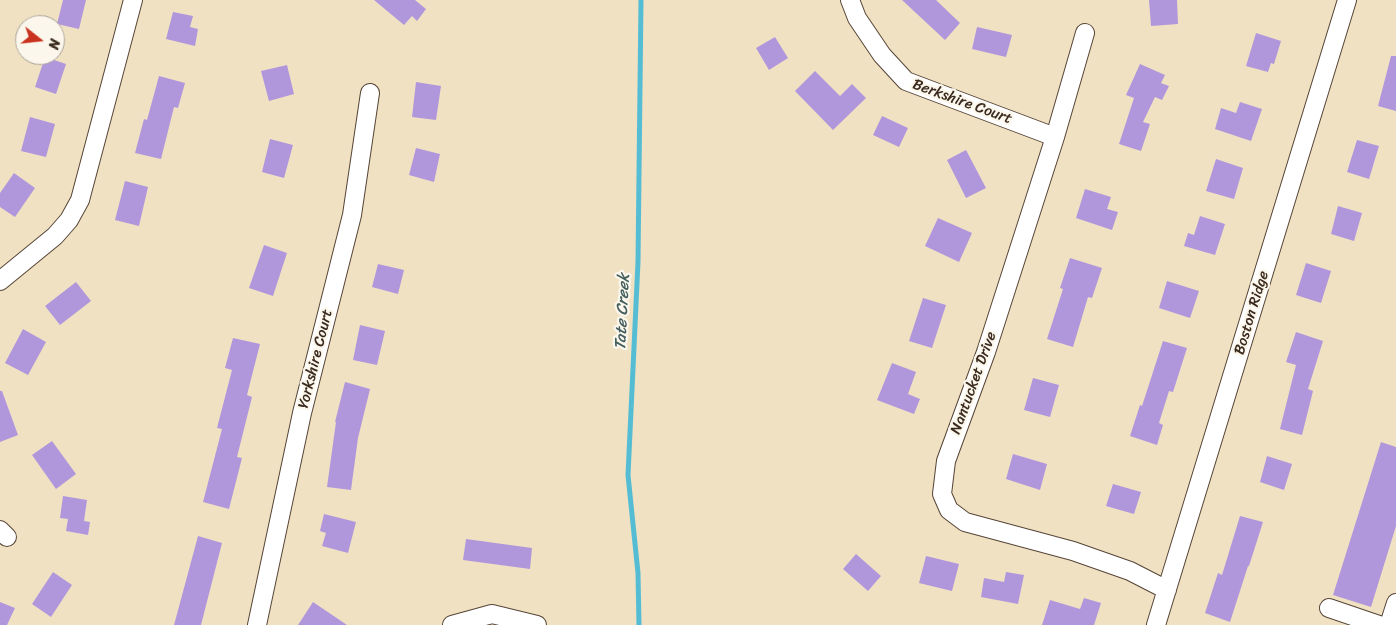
<!DOCTYPE html>
<style>
body{margin:0}
#map{position:relative;width:1396px;height:625px;overflow:hidden;background:#f0e1c3;font-family:Sriracha,sans-serif}
canvas{display:block}
.north{position:absolute;left:15px;top:15px;width:50px;height:50px;box-sizing:border-box;background:#fbf7ec;border:1px solid #aea59a;border-radius:50%;rotate:106deg;font-size:14px;font-weight:700;line-height:20px;text-align:center;color:#3b2a1e}
.north::after{content:'';display:block;margin:auto;width:18px;height:22px;background:#c8321e;clip-path:polygon(50% 0,100% 100%,50% 72%,0 100%)}
</style>
<div id="map">
<canvas width="1396" height="625"></canvas>
<div class="north">N</div>
</div>
<script>
const ctx = document.querySelector('canvas').getContext('2d');
ctx.lineJoin = 'round';
const toPath = rows => new Path2D(rows.map(r => 'M' + r).join(''));
function trace(path, color, width, dash) { ctx.strokeStyle = color; ctx.lineWidth = width; ctx.lineCap = dash ? 'butt' : 'round'; ctx.setLineDash(dash || []); ctx.stroke(path); }
function fillPath(path, color) { ctx.fillStyle = color; ctx.fill(path, 'evenodd'); }
function label(font, color, halo, rows, align = 'center') {
  ctx.font = font + ' Sriracha,sans-serif'; ctx.lineWidth = 4.5; ctx.setLineDash([]); ctx.textBaseline = 'middle'; ctx.strokeStyle = halo; ctx.fillStyle = color; for (const [text, x, y, turn = 0] of rows) {
    ctx.save(); ctx.translate(x, y); ctx.rotate((+turn || 0) * Math.PI / 180); ctx.textAlign = isNaN(turn) ? turn : align; if (halo) ctx.strokeText(text, 0, 0); ctx.fillText(text, 0, 0); ctx.restore();
  }
}
const stream = toPath([
 [639,625,638,573,628,475,638,262,641,0]
]);
const building = toPath([
 [63,0,86,0,79,29,57,24],
 [374,0,415,0,426,9,417,21,412,16,404,25],
 [902,0,936,0,960,23,945,40],
 [1149,0,1177,0,1178,24,1151,26],
 [173,12,193,16,190,27,198,29,195,46,166,39],
 [977,27,1012,35,1006,57,972,49],
 [1256,33,1281,41,1274,64,1271,63,1268,72,1246,66],
 [775,37,788,58,769,70,756,48],
 [1391,56,1396,56,1396,111,1378,106],
 [45,57,66,64,56,94,35,87],
 [1140,64,1165,75,1161,83,1169,86,1162,100,1155,97,1143,122,1150,124,1141,151,1119,144,1134,98,1126,95],
 [287,65,294,94,269,101,261,71],
 [815,71,840,96,852,84,866,98,833,130,795,91],
 [159,76,185,83,178,108,174,107,161,159,135,153,144,119,147,120],
 [416,82,441,86,436,120,412,117],
 [1240,102,1262,109,1251,141,1215,129,1221,108,1236,113],
 [882,116,908,128,899,147,873,135],
 [30,117,55,124,46,157,21,151],
 [270,139,293,145,284,178,262,172],
 [1357,140,1379,146,1369,179,1347,172],
 [416,148,440,154,434,182,409,175],
 [966,150,986,188,966,198,947,160],
 [1216,159,1243,168,1234,199,1206,191],
 [14,173,35,188,15,217,0,207,0,193],
 [125,181,148,187,139,226,115,220],
 [1085,189,1111,197,1107,209,1118,212,1112,230,1076,218],
 [1338,206,1362,213,1354,241,1331,234],
 [1200,216,1225,224,1215,255,1184,246,1188,233,1194,235],
 [938,218,972,233,959,262,925,246],
 [264,245,287,253,273,296,249,288],
 [1070,258,1102,268,1092,298,1088,297,1073,347,1047,339,1063,289,1060,288],
 [1306,263,1331,271,1321,303,1296,295],
 [378,264,404,270,398,294,372,287],
 [1167,281,1199,291,1190,318,1159,308],
 [76,282,91,301,60,325,45,306],
 [923,298,946,305,932,348,909,341],
 [360,325,385,331,377,365,353,360],
 [23,329,46,342,28,375,5,363],
 [1296,332,1323,341,1308,389,1313,391,1302,435,1280,429,1296,365,1286,362],
 [233,338,260,344,247,395,252,397,237,457,242,458,229,509,203,502,222,429,217,428,232,370,225,368],
 [1163,341,1187,348,1173,392,1169,391,1159,423,1163,425,1157,445,1130,436,1140,405,1142,406],
 [892,363,916,372,908,394,920,399,914,414,877,400],
 [1033,378,1059,385,1050,417,1024,410],
 [345,382,370,389,358,438,351,490,327,487,336,422,335,422],
 [0,391,2,391,18,435,0,442],
 [52,441,76,474,56,489,32,455],
 [1381,442,1396,447,1396,526,1371,607,1333,595],
 [1013,454,1047,464,1040,490,1006,479],
 [1267,456,1292,464,1284,490,1260,482],
 [1113,484,1141,492,1134,514,1106,506],
 [63,496,87,500,84,521,90,522,88,535,66,531,68,519,60,518],
 [324,514,356,522,348,553,322,546,326,533,320,531],
 [1240,516,1263,522,1249,566,1248,566,1230,622,1205,613,1218,573,1222,575],
 [198,536,222,543,201,625,174,625],
 [466,539,532,548,530,569,463,560],
 [856,554,881,576,868,591,843,569],
 [926,556,959,564,952,591,919,583],
 [53,572,72,585,51,617,32,604],
 [1006,572,1024,575,1018,604,981,597,984,578,1004,582],
 [1084,598,1101,603,1094,625,1042,625,1050,600,1080,609],
 [0,602,15,608,7,625,0,625],
 [313,602,347,625,298,625]
]);
const minor = toPath([
 [850,0,857,18,882,55,906,81,1055,137],
 [1085,33,1055,137,986,352,946,461,942,494,949,510,965,522,1073,551,1130,571,1167,590],
 [0,281,55,236,69,220,80,200,133,0],
 [0,530,7,537],
 [1329,608,1379,625],
 [257,625,302,413,352,215,370,93],
 [452,625,492,614,537,625],
 [1156,625,1347,0],
 [1389,625,1396,603]
]);
const streetNames = [
 ["Berkshire Court",962,102,20],
 ["Boston Ridge",1252,313,-73],
 ["Yorkshire Court",316,359,-76],
 ["Nantucket Drive",974,383,-70]
];
const waterNames = [
 ["Tate Creek",623,312,-87]
];
trace(stream, '#55bdd3', 5);
fillPath(building, '#b097dc');
trace(minor, '#564537', 20);
trace(minor, '#fff', 18);
label('15px', '#3b2a1e', '#fbf7ec', streetNames);
label('italic 16px', '#445d5d', '#fbf7ec', waterNames);
</script>
